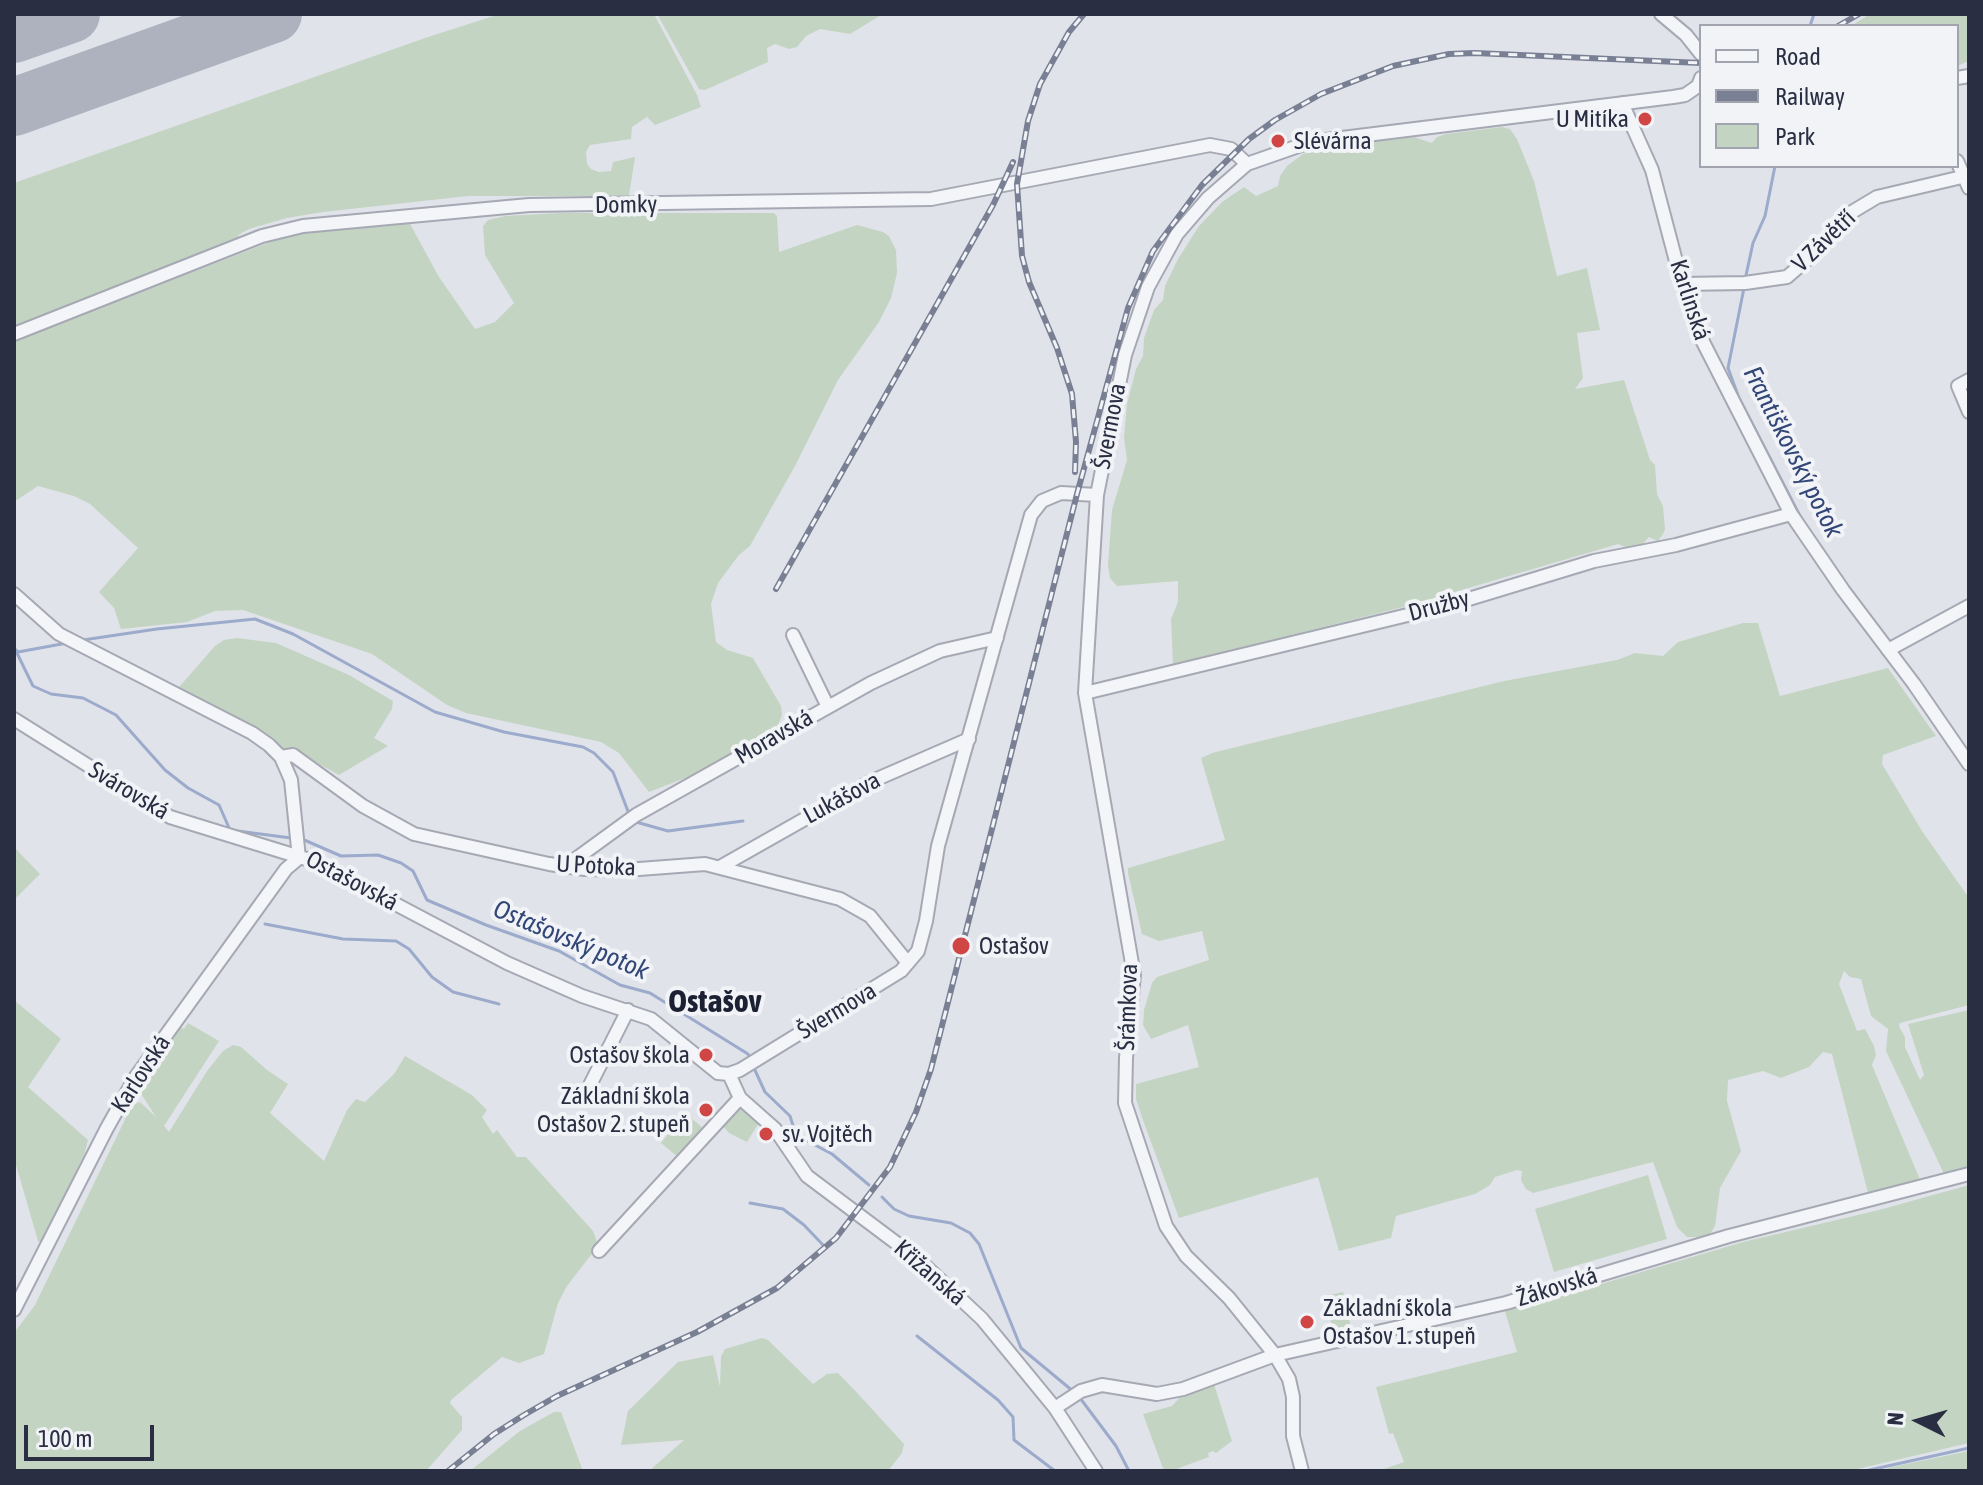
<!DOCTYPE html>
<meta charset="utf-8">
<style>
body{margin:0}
#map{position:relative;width:1983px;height:1485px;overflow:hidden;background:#e1e3ea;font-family:"Asap Condensed",sans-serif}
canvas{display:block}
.frame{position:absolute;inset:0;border:16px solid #292e42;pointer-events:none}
.legend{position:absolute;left:1699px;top:24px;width:260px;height:144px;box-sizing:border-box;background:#f1f3f7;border:2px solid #a1a4af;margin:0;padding:10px 14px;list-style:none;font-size:24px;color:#292e42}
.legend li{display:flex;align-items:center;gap:16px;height:40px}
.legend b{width:40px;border:2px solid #a1a4af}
.north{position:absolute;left:1879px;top:1381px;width:80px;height:80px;-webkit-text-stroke:6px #f1f3f7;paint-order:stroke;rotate:275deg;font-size:22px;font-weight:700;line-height:32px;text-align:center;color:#292e42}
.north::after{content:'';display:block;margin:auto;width:28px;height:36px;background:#292e42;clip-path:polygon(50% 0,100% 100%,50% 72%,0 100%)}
.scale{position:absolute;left:24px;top:1425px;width:130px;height:36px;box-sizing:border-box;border:4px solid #292e42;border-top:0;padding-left:10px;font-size:24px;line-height:28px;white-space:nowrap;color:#292e42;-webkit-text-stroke:6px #f1f3f7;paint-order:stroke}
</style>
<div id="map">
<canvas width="1983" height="1485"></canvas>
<div class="frame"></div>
<ul class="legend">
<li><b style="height:10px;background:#f4f5f8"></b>Road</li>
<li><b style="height:10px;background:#7a8094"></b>Railway</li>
<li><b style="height:22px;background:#c4d4c2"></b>Park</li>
</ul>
<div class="north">N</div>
<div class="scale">100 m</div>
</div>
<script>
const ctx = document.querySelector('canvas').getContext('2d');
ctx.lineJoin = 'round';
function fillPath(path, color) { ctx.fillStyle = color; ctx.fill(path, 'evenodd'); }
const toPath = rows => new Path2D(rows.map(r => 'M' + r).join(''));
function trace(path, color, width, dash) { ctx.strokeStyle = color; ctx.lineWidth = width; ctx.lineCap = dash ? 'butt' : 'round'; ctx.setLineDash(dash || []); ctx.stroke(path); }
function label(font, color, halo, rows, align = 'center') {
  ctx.font = font + ' "Asap Condensed",sans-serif'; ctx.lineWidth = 8; ctx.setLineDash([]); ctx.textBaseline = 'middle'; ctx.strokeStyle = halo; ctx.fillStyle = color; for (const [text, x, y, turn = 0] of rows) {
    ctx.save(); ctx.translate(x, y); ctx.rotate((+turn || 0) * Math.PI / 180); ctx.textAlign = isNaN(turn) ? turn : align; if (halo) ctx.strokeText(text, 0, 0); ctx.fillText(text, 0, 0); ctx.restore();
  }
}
const green = toPath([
 [500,14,654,14,697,95,701,107,655,125,647,117,632,127,631,139,590,145,586,152,587,164,591,169,599,172,611,171,613,162,635,157,629,196,468,196,323,212,287,218,249,229,238,235,241,239,14,330,14,183,428,37],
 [657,14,883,14,850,34,820,29,806,36,797,47,789,49,775,44,767,48,768,62,705,90,699,89],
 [1870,14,1969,14,1969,61,1957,66,1957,26,1851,26],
 [1502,127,1510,129,1517,139,1534,181,1557,276,1587,268,1600,330,1577,333,1583,378,1575,389,1624,380,1650,460,1655,465,1657,494,1663,506,1665,529,1663,534,1658,541,1649,537,1640,547,1627,548,1618,544,1407,606,1173,665,1171,619,1178,602,1178,581,1117,586,1110,578,1108,565,1112,510,1127,460,1124,437,1127,404,1136,369,1143,356,1144,338,1154,310,1163,300,1165,286,1178,259,1199,226,1222,202,1244,187,1256,196,1278,186,1280,176,1287,166,1303,154,1342,145,1414,137,1432,143,1437,137,1446,134],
 [561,213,774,213,777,216,779,252,857,225,883,232,889,236,896,250,897,273,891,298,879,322,838,380,795,466,750,546,739,555,718,583,711,604,716,642,727,650,753,658,781,706,782,715,777,728,706,770,649,792,619,753,601,742,466,713,447,705,372,654,243,610,215,611,187,622,121,629,114,608,99,592,138,548,90,504,74,496,38,486,14,502,14,341,273,241,316,230,409,222,439,277,475,329,495,322,514,303,485,255,483,226,488,220,505,216],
 [1743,623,1758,623,1780,696,1888,668,1936,736,1883,755,1882,764,1922,831,1969,898,1969,1005,1900,1023,1899,1026,1905,1037,1905,1047,1920,1080,1924,1075,1908,1024,1969,1010,1969,1170,1945,1176,1886,1051,1888,1029,1871,1016,1861,979,1850,977,1844,971,1839,984,1857,1031,1865,1029,1874,1046,1876,1055,1872,1065,1921,1182,1869,1197,1832,1054,1823,1052,1809,1067,1781,1078,1763,1071,1728,1080,1727,1101,1741,1151,1720,1188,1715,1226,1708,1237,1687,1237,1677,1227,1653,1162,1533,1193,1526,1189,1521,1180,1522,1171,1517,1170,1495,1177,1490,1185,1475,1194,1396,1216,1391,1238,1339,1251,1318,1177,1179,1218,1144,1123,1136,1099,1136,1084,1199,1067,1188,1025,1151,1039,1143,1025,1144,1010,1152,983,1157,977,1209,960,1202,931,1159,941,1142,934,1128,873,1128,868,1225,840,1201,758,1212,753,1504,681,1617,660,1635,653,1663,656,1678,642],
 [237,638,276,643,349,675,393,701,392,709,374,738,388,746,339,775,294,750,285,749,261,732,179,687,215,646,224,640],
 [14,847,40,874,14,900],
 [14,1000,61,1039,28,1087,88,1140,84,1155,41,1243,38,1241,14,1158],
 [188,1023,219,1041,164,1126,169,1132,207,1071,223,1051,233,1045,241,1047,267,1070,288,1084,270,1113,324,1161,347,1110,356,1099,365,1102,394,1074,405,1056,472,1095,487,1110,482,1117,493,1134,497,1130,517,1157,526,1157,593,1231,597,1242,594,1251,567,1286,558,1303,544,1354,519,1363,502,1357,451,1400,450,1403,462,1417,462,1430,426,1471,14,1471,14,1333,35,1305,132,1105,140,1102,156,1117,138,1089,180,1027,184,1029],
 [743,1107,760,1121,747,1142,729,1133,723,1126],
 [685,1113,703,1128,679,1158,661,1143],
 [1648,1175,1667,1239,1554,1272,1535,1209],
 [1969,1185,1969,1443,1849,1471,1378,1471,1404,1462,1393,1433,1389,1434,1376,1387,1517,1352,1504,1308,1557,1297,1743,1242,1879,1210],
 [1343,1292,1351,1327,1333,1331,1325,1296],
 [762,1338,768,1340,813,1384,827,1374,838,1373,861,1397,904,1444,902,1453,888,1471,649,1471,684,1440,621,1445,628,1411,678,1362,713,1355,720,1387,721,1357,725,1349],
 [1214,1384,1232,1441,1216,1453,1213,1451,1208,1453,1209,1457,1171,1471,1164,1471,1143,1414,1172,1406,1181,1396],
 [554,1412,561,1412,583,1471,470,1471,520,1431],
 [1969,1451,1969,1471,1879,1471,1892,1467]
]);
const stream = toPath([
 [1810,26,1814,14],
 [1745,280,1753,243,1765,216,1775,166],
 [1744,288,1728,368,1739,398,1801,518],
 [83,640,157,629,255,619,293,634,435,712,504,732,583,747,594,753,613,772,629,814],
 [14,647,33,686,51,694,83,698,116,715,165,770,188,788,219,805,230,830,291,838],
 [16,650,18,652,67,643],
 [636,822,668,831,743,821],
 [302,839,341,856,378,855,401,863,413,871,427,900,486,925,559,951,620,985,650,993,748,1054,750,1059],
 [265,924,343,939,396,941,409,949,432,977,453,992,499,1004],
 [753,1066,765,1092,790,1116,796,1135,832,1154,869,1185],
 [882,1197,894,1209,909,1216,951,1223,970,1233,979,1244,1021,1348,1074,1392],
 [750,1203,783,1209,804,1225,823,1245],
 [917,1336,998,1400,1013,1417,1014,1440,1055,1471],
 [1080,1398,1116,1446,1129,1471],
 [1865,1471,1969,1448]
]);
const runway = toPath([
 [14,34,71,14],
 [14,107,273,14]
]);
const minor = toPath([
 [1661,14,1686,35,1701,54],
 [1957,78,1969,76],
 [1622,103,1652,170,1682,284,1702,340,1791,514,1843,590,1914,684,1969,764],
 [1957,161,1969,188],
 [1682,284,1745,283,1787,277,1825,244,1847,215,1877,197,1962,177],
 [14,334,262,236,303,226,529,205,931,199,1210,145,1231,149,1247,164],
 [1969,380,1958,386,1969,412],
 [1097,495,1085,693,1134,975,1126,1058,1125,1103,1166,1226,1186,1256,1229,1298,1275,1355,1289,1379,1293,1397,1293,1436,1302,1471],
 [14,594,59,634,252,733,269,745,281,757,291,780,299,858],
 [793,635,828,707],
 [1888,650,1969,606],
 [1085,693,1449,605,1594,561,1676,545,1791,514],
 [14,719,170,817,316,862,507,963,582,996,651,1019,718,1073,729,1074,740,1070,901,971,918,951,926,921,938,846,1031,515,1042,501,1061,493,1097,495,1125,355,1148,287,1177,234,1208,198,1247,164,1310,142,1673,97,1685,95,1698,86,1701,78],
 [281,757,293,755,363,806,414,834,549,864,585,869,626,870,705,864,840,899,870,916,908,963],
 [566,866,636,815,871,683,940,651,997,638],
 [720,867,870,782,969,739],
 [729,1074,740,1098,775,1129,807,1176,919,1260,982,1319,1055,1408,1096,1471],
 [590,1085,628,1010],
 [599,1251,740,1098],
 [14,1310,107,1128,135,1078,286,869,299,858],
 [1055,1408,1081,1391,1102,1385,1157,1394,1183,1389,1275,1355,1506,1303,1729,1236,1969,1174]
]);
const rail = toPath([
 [1838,26,1859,14],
 [1075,472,1076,442,1072,394,1057,348,1029,282,1022,256,1017,184,1028,121,1040,84,1069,32,1084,14],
 [776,589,993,205,1013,162],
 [448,1471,494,1434,524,1415,557,1396,697,1332,777,1288,836,1238,890,1167,916,1112,931,1069,1077,494,1128,308,1153,251,1202,185,1249,139,1275,120,1321,94,1393,66,1449,54,1475,53,1701,63]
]);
const markers = [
 [1645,119,8,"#d04645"],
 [1278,141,8,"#d04645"],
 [961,946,10,"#d04645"],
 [706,1055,8,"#d04645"],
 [706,1110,8,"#d04645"],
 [766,1134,8,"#d04645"],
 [1307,1322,8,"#d04645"]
];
const poiNames = [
 ["U Mitíka",1629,119,"right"],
 ["Slévárna",1294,141],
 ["Ostašov",979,946],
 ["Ostašov škola",690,1055,"right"],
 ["Základní škola",690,1096,"right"],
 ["Ostašov 2. stupeň",690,1124,"right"],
 ["sv. Vojtěch",782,1134],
 ["Základní škola",1323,1308],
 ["Ostašov 1. stupeň",1323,1336]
];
const streetNames = [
 ["Domky",626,205,-1],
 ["V Závětří",1824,241,-44],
 ["Karlinská",1690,300,72],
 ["Švermova",1110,426,-79],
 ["Družby",1439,606,-15],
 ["Moravská",774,737,-30],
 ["Svárovská",129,791,31],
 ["Lukášova",842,798,-28],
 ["U Potoka",596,866,3],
 ["Ostašovská",352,881,28],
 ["Šrámkova",1128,1007,-88],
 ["Švermova",837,1011,-31],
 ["Karlovská",141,1074,-57],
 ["Křižanská",930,1273,41],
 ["Žákovská",1557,1287,-17]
];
const waterNames = [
 ["Františkovský potok",1793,452,63],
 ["Ostašovský potok",571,940,23]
];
const districtNames = [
 ["Ostašov",715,1002]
];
fillPath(green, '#c4d4c2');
trace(stream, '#9cabcb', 3);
trace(runway, '#aeb2bf', 58);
trace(minor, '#a6a9b4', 16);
trace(minor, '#f4f5f8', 12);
trace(rail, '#7a8094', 6);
trace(rail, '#f1f3f7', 3, [9]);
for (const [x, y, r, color] of markers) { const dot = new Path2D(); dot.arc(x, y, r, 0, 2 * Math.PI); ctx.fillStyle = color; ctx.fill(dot); trace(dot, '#f1f3f7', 3); }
label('24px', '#292e42', '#f1f3f7', poiNames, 'left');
label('24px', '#292e42', '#f1f3f7', streetNames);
label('italic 26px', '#324677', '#f1f3f7', waterNames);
label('bold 32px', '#1b2033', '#f1f3f7', districtNames);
</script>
